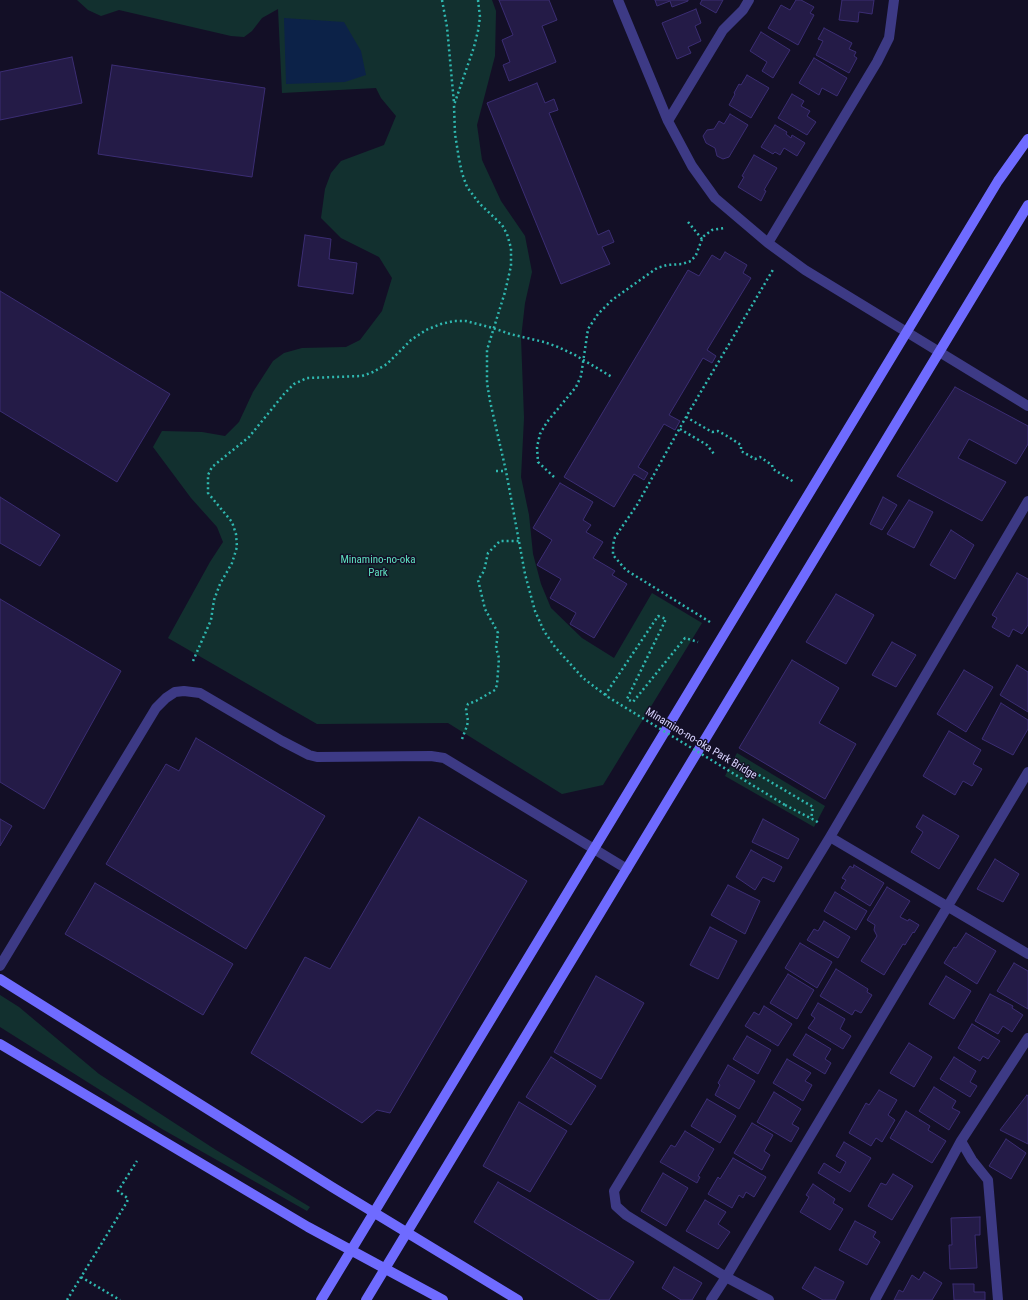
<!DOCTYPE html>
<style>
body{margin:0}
canvas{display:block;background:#130f26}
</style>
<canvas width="1028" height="1300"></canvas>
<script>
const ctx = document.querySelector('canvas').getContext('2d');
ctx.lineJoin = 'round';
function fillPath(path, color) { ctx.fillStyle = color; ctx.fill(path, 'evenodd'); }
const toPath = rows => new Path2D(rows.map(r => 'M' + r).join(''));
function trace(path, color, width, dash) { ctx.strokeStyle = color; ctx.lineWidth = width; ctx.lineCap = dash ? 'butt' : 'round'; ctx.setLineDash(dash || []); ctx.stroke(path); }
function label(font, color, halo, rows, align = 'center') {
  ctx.font = font + ' "Roboto Condensed",sans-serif'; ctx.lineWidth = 3; ctx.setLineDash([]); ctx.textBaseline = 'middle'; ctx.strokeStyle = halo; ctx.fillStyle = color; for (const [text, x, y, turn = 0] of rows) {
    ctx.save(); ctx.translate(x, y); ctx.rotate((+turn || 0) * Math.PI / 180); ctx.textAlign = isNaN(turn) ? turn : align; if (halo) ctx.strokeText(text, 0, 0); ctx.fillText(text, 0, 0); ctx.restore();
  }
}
const green = toPath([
 [77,0,492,0,496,11,495,56,477,125,482,160,501,201,525,236,532,272,525,303,521,338,524,418,521,477,529,515,533,554,541,584,551,608,582,638,614,658,652,593,702,623,603,785,562,794,448,723,317,724,168,638,210,562,223,542,217,527,191,498,153,447,162,431,202,432,225,436,239,422,253,392,273,361,284,353,302,348,346,347,360,340,382,311,392,278,379,257,341,238,321,218,325,189,331,173,341,161,384,145,396,116,381,98,376,88,282,93,278,9,262,18,252,31,244,37,231,36,119,10,101,16,88,10],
 [737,753,825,806,814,827,725,776],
 [0,995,19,1007,99,1074,216,1150,310,1207,307,1211,162,1129,0,1027]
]);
const water = toPath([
 [284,18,344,22,361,51,366,75,345,82,286,84]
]);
const building = toPath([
 [499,0,549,0,557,20,542,26,556,62,509,81,503,65,510,62,502,40,513,35,499,0],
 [655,0,688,0,688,1,672,7,670,1,657,6,655,0],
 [702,0,723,0,716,13,700,4,702,0],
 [796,0,801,0,814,7,810,13,814,15,798,45,768,28,781,5,790,10,796,0],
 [842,0,874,0,872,14,859,12,858,22,839,20,842,0],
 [696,9,701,23,695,26,701,41,688,47,691,53,677,59,662,23,696,9],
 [824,28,852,43,849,49,856,52,854,56,857,58,849,73,816,55,823,41,818,39,824,28],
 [761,32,790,50,773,78,762,71,767,62,750,51,761,32],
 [72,57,82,103,0,120,0,72,72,57],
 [814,58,847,78,837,96,822,88,819,95,799,83,814,58],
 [112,65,265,88,252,177,98,154,112,65],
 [747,75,769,88,751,118,729,105,735,94,734,93,739,84,741,85,747,75],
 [537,83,545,103,554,99,558,110,549,113,598,235,609,230,614,242,602,247,610,264,561,284,487,103,537,83],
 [792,94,804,101,801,106,810,111,807,116,816,122,807,135,778,118,792,94],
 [730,114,748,125,729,157,723,159,717,156,715,148,706,143,703,136,707,130,714,129,719,121,724,124,730,114],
 [775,125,787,132,786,134,791,138,792,135,805,143,797,156,784,148,780,155,775,152,773,154,761,147,775,125],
 [754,155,777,168,764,190,766,191,761,201,738,187,744,177,742,176,754,155],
 [305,235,331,239,329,259,357,263,353,294,298,286,305,235],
 [725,252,747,265,743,273,751,278,707,350,716,356,712,363,703,358,669,415,680,421,675,430,664,424,638,467,648,473,644,480,634,474,614,507,564,477,688,270,699,276,712,255,720,260,725,252],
 [0,291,170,394,117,482,0,411,0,291],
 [955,387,1028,426,1028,444,1016,464,969,439,958,458,1006,482,982,521,897,476,955,387],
 [560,483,593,502,583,520,591,525,586,532,603,542,593,558,615,571,612,575,627,584,594,638,570,624,576,613,550,598,561,579,537,565,552,540,533,528,560,483],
 [0,497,60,535,40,566,0,543,0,497],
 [883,497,897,505,882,530,870,524,883,497],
 [909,500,933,512,914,548,887,534,909,500],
 [951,530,974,545,955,579,930,565,951,530],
 [1017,573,1028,579,1028,625,1022,634,1013,629,1009,637,992,627,997,618,992,615,1017,573],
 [836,594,874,615,846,664,806,642,836,594],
 [0,599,121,671,44,809,0,782,0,599],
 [892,642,916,655,896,687,872,675,892,642],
 [792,660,839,688,819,723,856,744,825,799,739,748,792,660],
 [1017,665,1028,672,1028,712,1000,695,1017,665],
 [964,670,993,687,966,732,937,714,964,670],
 [1001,703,1028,720,1028,729,1013,755,982,739,1001,703],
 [949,731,981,750,973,764,982,769,972,786,963,781,955,795,923,776,949,731],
 [196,738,325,816,246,949,106,864,166,764,179,771,196,738],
 [923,815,959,836,939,869,911,852,923,832,916,827,923,815],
 [419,817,527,881,390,1113,377,1110,362,1123,251,1053,305,957,330,969,419,817],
 [0,819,12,826,0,846,0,819],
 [763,819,799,839,788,859,752,842,763,819],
 [751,850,782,867,774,882,763,877,755,890,736,877,751,850],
 [995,859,1019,874,1003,902,977,889,995,859],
 [854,865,884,883,870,906,841,888,846,880,842,878,850,866,853,868,854,865],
 [95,883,233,964,203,1015,65,934,95,883],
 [728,885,760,901,745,934,711,915,728,885],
 [887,887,910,901,900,917,908,921,909,919,919,925,914,933,913,932,905,945,903,944,884,975,861,961,877,936,874,930,875,925,867,920,887,887],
 [835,892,867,911,856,930,824,911,835,892],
 [824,921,850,937,838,958,807,940,814,929,818,931,824,921],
 [710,927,737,941,718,979,690,965,710,927],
 [966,933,996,951,977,984,944,963,954,947,956,948,966,933],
 [800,943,832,962,817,988,785,968,800,943],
 [1014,963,1028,971,1028,1009,997,991,1014,963],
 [836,969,868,989,867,992,872,995,861,1013,855,1010,852,1015,820,996,836,969],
 [788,974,814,990,797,1019,770,1003,788,974],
 [596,976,644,1003,601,1079,554,1052,596,976],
 [946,976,971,991,954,1019,929,1004,946,976],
 [990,994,1013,1006,1012,1008,1023,1015,1012,1032,1003,1026,998,1034,975,1021,990,994],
 [818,1003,845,1019,840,1029,851,1036,843,1049,808,1028,815,1018,811,1015,818,1003],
 [764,1006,792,1024,778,1046,745,1026,754,1012,759,1015,764,1006],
 [972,1024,1000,1041,988,1059,983,1056,980,1061,958,1048,972,1024],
 [806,1034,831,1049,825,1059,831,1063,825,1074,793,1055,806,1034],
 [747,1036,771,1050,758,1074,733,1059,747,1036],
 [909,1043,932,1057,914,1087,890,1073,909,1043],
 [551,1057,596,1086,571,1125,526,1097,551,1057],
 [954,1057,976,1071,970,1082,977,1086,970,1097,940,1079,954,1057],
 [787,1059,811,1073,805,1081,812,1085,803,1101,773,1083,787,1059],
 [728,1065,755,1081,739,1109,715,1095,720,1085,718,1083,728,1065],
 [934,1087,956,1101,952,1108,960,1112,949,1130,919,1111,934,1087],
 [879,1090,897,1100,888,1115,895,1120,882,1142,876,1138,871,1146,849,1133,866,1103,869,1105,879,1090],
 [774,1092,801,1109,792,1124,799,1128,791,1142,757,1122,774,1092],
 [1027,1095,1028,1096,1028,1144,1000,1130,1027,1095],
 [707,1099,736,1116,720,1143,691,1126,707,1099],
 [519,1102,567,1131,530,1192,483,1166,519,1102],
 [906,1111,930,1126,928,1130,946,1141,932,1163,890,1138,906,1111],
 [752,1123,773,1135,764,1151,770,1155,762,1170,734,1153,752,1123],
 [685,1131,714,1149,698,1176,700,1177,697,1183,660,1162,671,1145,675,1147,685,1131],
 [1006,1139,1026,1153,1011,1179,989,1166,1006,1139],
 [844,1142,871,1158,850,1192,818,1173,824,1163,840,1173,846,1162,836,1156,844,1142],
 [733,1158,766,1177,754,1197,746,1192,743,1198,739,1195,732,1208,708,1194,718,1177,720,1179,733,1158],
 [663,1173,688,1188,666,1226,641,1211,663,1173],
 [893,1174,913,1186,892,1220,868,1206,881,1183,886,1185,893,1174],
 [498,1182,634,1262,609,1300,599,1300,474,1222,498,1182],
 [813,1184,835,1199,833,1203,843,1209,830,1230,800,1212,809,1197,806,1195,813,1184],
 [705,1200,726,1212,718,1224,730,1232,718,1249,686,1231,705,1200],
 [980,1217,980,1235,975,1235,977,1268,950,1269,949,1245,952,1245,951,1218,980,1217],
 [855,1221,876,1232,873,1237,880,1242,867,1265,839,1250,855,1221],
 [674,1267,702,1283,692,1300,681,1300,662,1288,674,1267],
 [815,1267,844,1282,835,1300,823,1300,802,1288,815,1267],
 [924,1272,942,1283,932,1300,894,1300,899,1290,903,1292,912,1275,919,1280,924,1272],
 [953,1284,974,1284,974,1292,985,1292,985,1300,954,1300,953,1284]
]);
const path = toPath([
 [442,0,447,27,454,103],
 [478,0,480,17,478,31,474,47,454,105,455,134,459,159,462,173,467,187,479,203,502,225,507,234,511,248,511,266,505,292,487,350,487,383,490,401,506,471,525,574,535,611,544,631,555,647,583,678,608,697],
 [688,222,702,239],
 [686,417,712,432,718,431,727,436,741,445,741,451,755,459,760,457,772,465,773,469,794,482],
 [680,429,707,445,714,454],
 [496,471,506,471],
 [554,477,538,462,537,447,540,434,547,422,576,387,581,376,588,329,598,314,612,300,657,268,667,265,682,264,691,261,696,255,702,239,704,236,712,230,724,228],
 [710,622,626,570,613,555,613,545,615,537,637,505,686,417,774,268],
 [193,661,211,620,214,600,220,584,232,563,237,547,236,534,232,522,208,493,208,475,212,467,249,437,284,394,294,384,307,378,362,376,373,372,387,364,411,340,426,330,441,324,454,321,466,321,493,328,510,334,544,342,558,347,575,355,612,377],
 [605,695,658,616,666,619,627,699,633,702,685,638,698,642],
 [462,739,467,726,468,721,466,710,468,704,476,701,495,690,497,685,499,658,496,648,498,633,496,629,485,609,478,580,484,571,488,553,500,541,519,541],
 [720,752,813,807,811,819],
 [785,805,816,821,820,824],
 [81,1277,120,1300],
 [67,1300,127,1202,128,1199,126,1197,118,1191,137,1161]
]);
const street = toPath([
 [618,0,668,121,692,166,715,198,768,243,805,270,1028,406],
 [668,121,723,30,743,10,749,0],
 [768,243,877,62,889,38,894,0],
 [830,837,1028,954],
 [0,966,156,708,166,698,175,692,184,691,200,693,282,741,309,755,317,757,431,756,444,758,627,869],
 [961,1141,972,1160,988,1180,998,1300],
 [711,1300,726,1277,1028,772],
 [769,1300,726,1277,626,1215,616,1206,614,1191,830,837,1028,501],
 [875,1300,961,1141,1028,1038]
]);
const secondary = toPath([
 [0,979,332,1187,518,1300],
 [0,1044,308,1227,443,1300],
 [321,1300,998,181,1028,139],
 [366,1300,1028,205]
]);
const pathBridge = toPath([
 [608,697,785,805]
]);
const parkNames = [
 ["Minamino-no-oka",378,560],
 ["Park",378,573]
];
const streetNames = [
 ["Minamino-no-oka Park Bridge",701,744,31]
];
fillPath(green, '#12302f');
fillPath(water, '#0c2248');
fillPath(building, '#241b47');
trace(building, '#3b2d73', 1);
trace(path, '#2fb8b0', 2.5, [2, 3]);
trace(street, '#3d3a85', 10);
trace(secondary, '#6f6bff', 10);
trace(pathBridge, '#2fb8b0', 2.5, [2, 3]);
label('11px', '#5fe0c0', '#130f26', parkNames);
label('11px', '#d9d4ff', '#130f26', streetNames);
</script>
